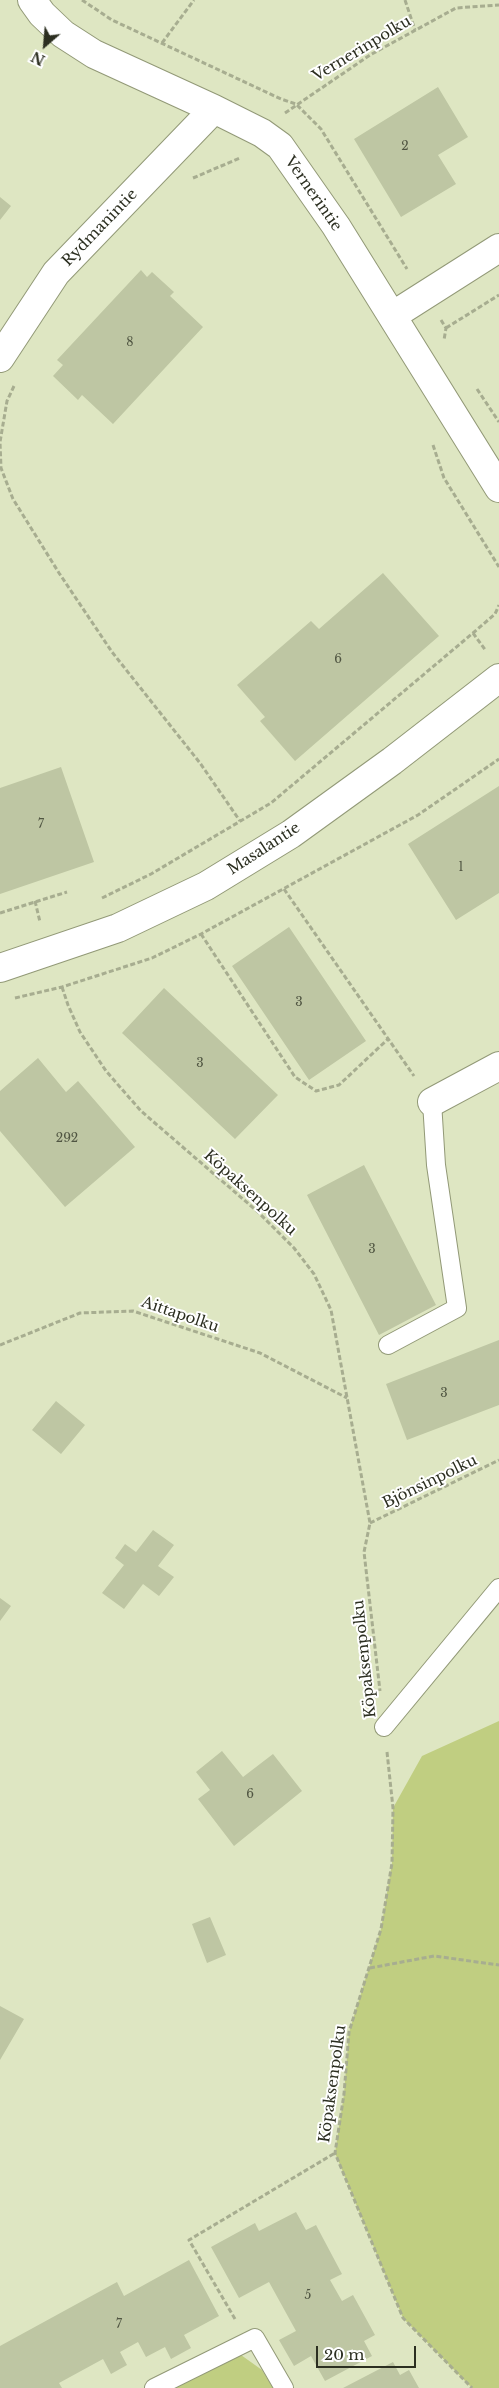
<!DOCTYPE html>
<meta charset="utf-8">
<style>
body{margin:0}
#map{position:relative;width:499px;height:2388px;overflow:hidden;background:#dee6c2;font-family:"Libre Baskerville",serif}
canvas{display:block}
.north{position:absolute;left:20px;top:20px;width:50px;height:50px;-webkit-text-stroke:4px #fff;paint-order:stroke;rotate:207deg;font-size:14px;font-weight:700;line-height:20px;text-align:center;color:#2c2f21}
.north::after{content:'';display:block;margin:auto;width:18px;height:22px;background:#2c2f21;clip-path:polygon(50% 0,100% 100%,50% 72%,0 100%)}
.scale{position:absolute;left:316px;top:2346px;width:100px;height:22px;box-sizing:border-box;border:2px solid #2c2f21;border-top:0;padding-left:6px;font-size:15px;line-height:18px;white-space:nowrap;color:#2c2f21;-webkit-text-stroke:4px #fff;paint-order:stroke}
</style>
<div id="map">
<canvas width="499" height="2388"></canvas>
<div class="north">N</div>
<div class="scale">20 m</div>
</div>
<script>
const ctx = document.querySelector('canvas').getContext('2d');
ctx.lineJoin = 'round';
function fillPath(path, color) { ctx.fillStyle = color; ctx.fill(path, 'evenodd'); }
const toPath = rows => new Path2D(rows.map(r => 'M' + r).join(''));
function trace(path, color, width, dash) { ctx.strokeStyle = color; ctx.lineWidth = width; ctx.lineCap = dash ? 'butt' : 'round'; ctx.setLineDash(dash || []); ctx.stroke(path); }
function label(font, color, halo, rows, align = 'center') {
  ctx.font = font + ' "Libre Baskerville",serif'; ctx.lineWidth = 4; ctx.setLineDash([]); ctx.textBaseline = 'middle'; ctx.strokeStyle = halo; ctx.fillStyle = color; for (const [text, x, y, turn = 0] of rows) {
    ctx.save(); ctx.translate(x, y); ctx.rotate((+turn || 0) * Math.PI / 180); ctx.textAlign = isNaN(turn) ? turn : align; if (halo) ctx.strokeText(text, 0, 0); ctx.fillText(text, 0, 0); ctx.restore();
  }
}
const green = toPath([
 [499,1721,499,2388,472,2388,403,2318,335,2153,344,2094,349,2032,381,1929,392,1863,393,1808,422,1756],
 [241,2355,262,2370,273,2388,170,2388,228,2359]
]);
const building = toPath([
 [438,87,468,137,438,155,456,184,401,217,354,139],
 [0,197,11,206,0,220],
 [141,270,147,277,152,272,174,292,170,296,203,327,113,424,82,395,78,400,53,376,63,365,57,360],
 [383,573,439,636,295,761,260,721,265,717,237,685,311,621,319,629],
 [61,767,94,862,0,894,0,788],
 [499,786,499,893,456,920,408,844],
 [289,927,366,1041,309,1080,232,966],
 [164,988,278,1095,235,1139,122,1033],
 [38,1058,66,1092,78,1081,135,1147,65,1207,0,1131,0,1091],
 [364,1165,436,1305,379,1335,307,1195],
 [499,1340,499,1405,407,1440,386,1384],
 [56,1401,85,1425,61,1454,32,1430],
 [153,1530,174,1545,158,1566,174,1577,159,1596,143,1584,124,1609,102,1593,124,1565,115,1558,125,1544,136,1552],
 [0,1598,11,1606,0,1621],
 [222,1751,243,1777,273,1754,302,1791,234,1846,198,1799,210,1790,196,1772],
 [210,1917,226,1955,207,1963,192,1924],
 [0,2006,24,2019,0,2060],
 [296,2212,306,2230,316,2225,342,2274,330,2280,342,2301,353,2295,375,2335,364,2341,372,2356,325,2381,311,2356,294,2366,279,2340,296,2331,269,2282,239,2298,211,2247,255,2223,259,2231],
 [189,2260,219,2316,184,2335,191,2348,171,2359,165,2347,146,2357,138,2342,120,2352,127,2365,111,2374,103,2359,59,2383,62,2388,0,2388,0,2346,117,2282,124,2296],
 [393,2362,400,2375,409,2370,419,2388,343,2388]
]);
const path = toPath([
 [82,0,112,20,281,99,296,104,321,129,407,269],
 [405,0,415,30],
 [162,43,194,0],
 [285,113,370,55,456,8,499,5],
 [193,178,240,158],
 [441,320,446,328,444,340],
 [446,328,499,295],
 [14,386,7,401,0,442,1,468,13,499,59,573,112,652,200,763,240,821],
 [477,389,499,422],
 [433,445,444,478,499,567],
 [473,633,486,651],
 [284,889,414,1076],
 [102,898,151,874,271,803,473,633,495,614,499,605],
 [35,901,40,922],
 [0,913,67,892],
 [201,934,295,1077,316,1091,339,1085,388,1039],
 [62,987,68,1005,80,1032,106,1071,141,1111,258,1212,294,1248,314,1274,331,1310,370,1523,364,1552,380,1691],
 [15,998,62,987,152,958,201,934,418,815,499,759],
 [0,1345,80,1313,133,1311,260,1353,347,1398],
 [370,1523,499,1460],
 [387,1752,393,1808,392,1863,381,1929,349,2032,344,2094,335,2153,403,2318,472,2388],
 [370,1968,434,1956,499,1965],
 [235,2319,189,2240,335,2153]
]);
const service = toPath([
 [388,1345,457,1308,436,1165,432,1102],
 [384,1727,499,1588],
 [154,2388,255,2338,284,2388]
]);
const minor = toPath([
 [32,0,42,14,63,34,94,54,214,109,262,133,280,146,336,226,499,488],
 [392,316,499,248],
 [0,358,56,273,214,109],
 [432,1102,499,1066]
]);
const tertiary = toPath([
 [0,968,118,928,206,886,291,834,392,761,499,678]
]);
const numberNames = [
 ["2",405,147],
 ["8",130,343],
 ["6",338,660],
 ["7",41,825],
 ["1",461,868],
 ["3",299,1003],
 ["3",200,1064],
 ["292",67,1139],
 ["3",372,1250],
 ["3",444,1394],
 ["6",250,1795],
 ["5",308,2296],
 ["7",119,2325]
];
const streetNames = [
 ["Vernerinpolku",362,49,-31],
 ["Vernerintie",313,194,55],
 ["Rydmanintie",100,228,-46],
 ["Masalantie",264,849,-33],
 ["Köpaksenpolku",250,1193,42],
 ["Aittapolku",180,1315,19],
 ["Bjönsinpolku",430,1482,-26],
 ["Köpaksenpolku",365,1659,-96],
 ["Köpaksenpolku",333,2084,-82]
];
fillPath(green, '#c0ce81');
fillPath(building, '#bec6a3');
trace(service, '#929977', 20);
trace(minor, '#929977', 30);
trace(tertiary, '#929977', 30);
trace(path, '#a7ad90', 3, [5, 2.5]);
trace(service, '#fff', 18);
trace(minor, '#fff', 28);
trace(tertiary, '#fff', 28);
label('12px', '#505542', null, numberNames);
label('15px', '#2c2f21', '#fff', streetNames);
</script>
